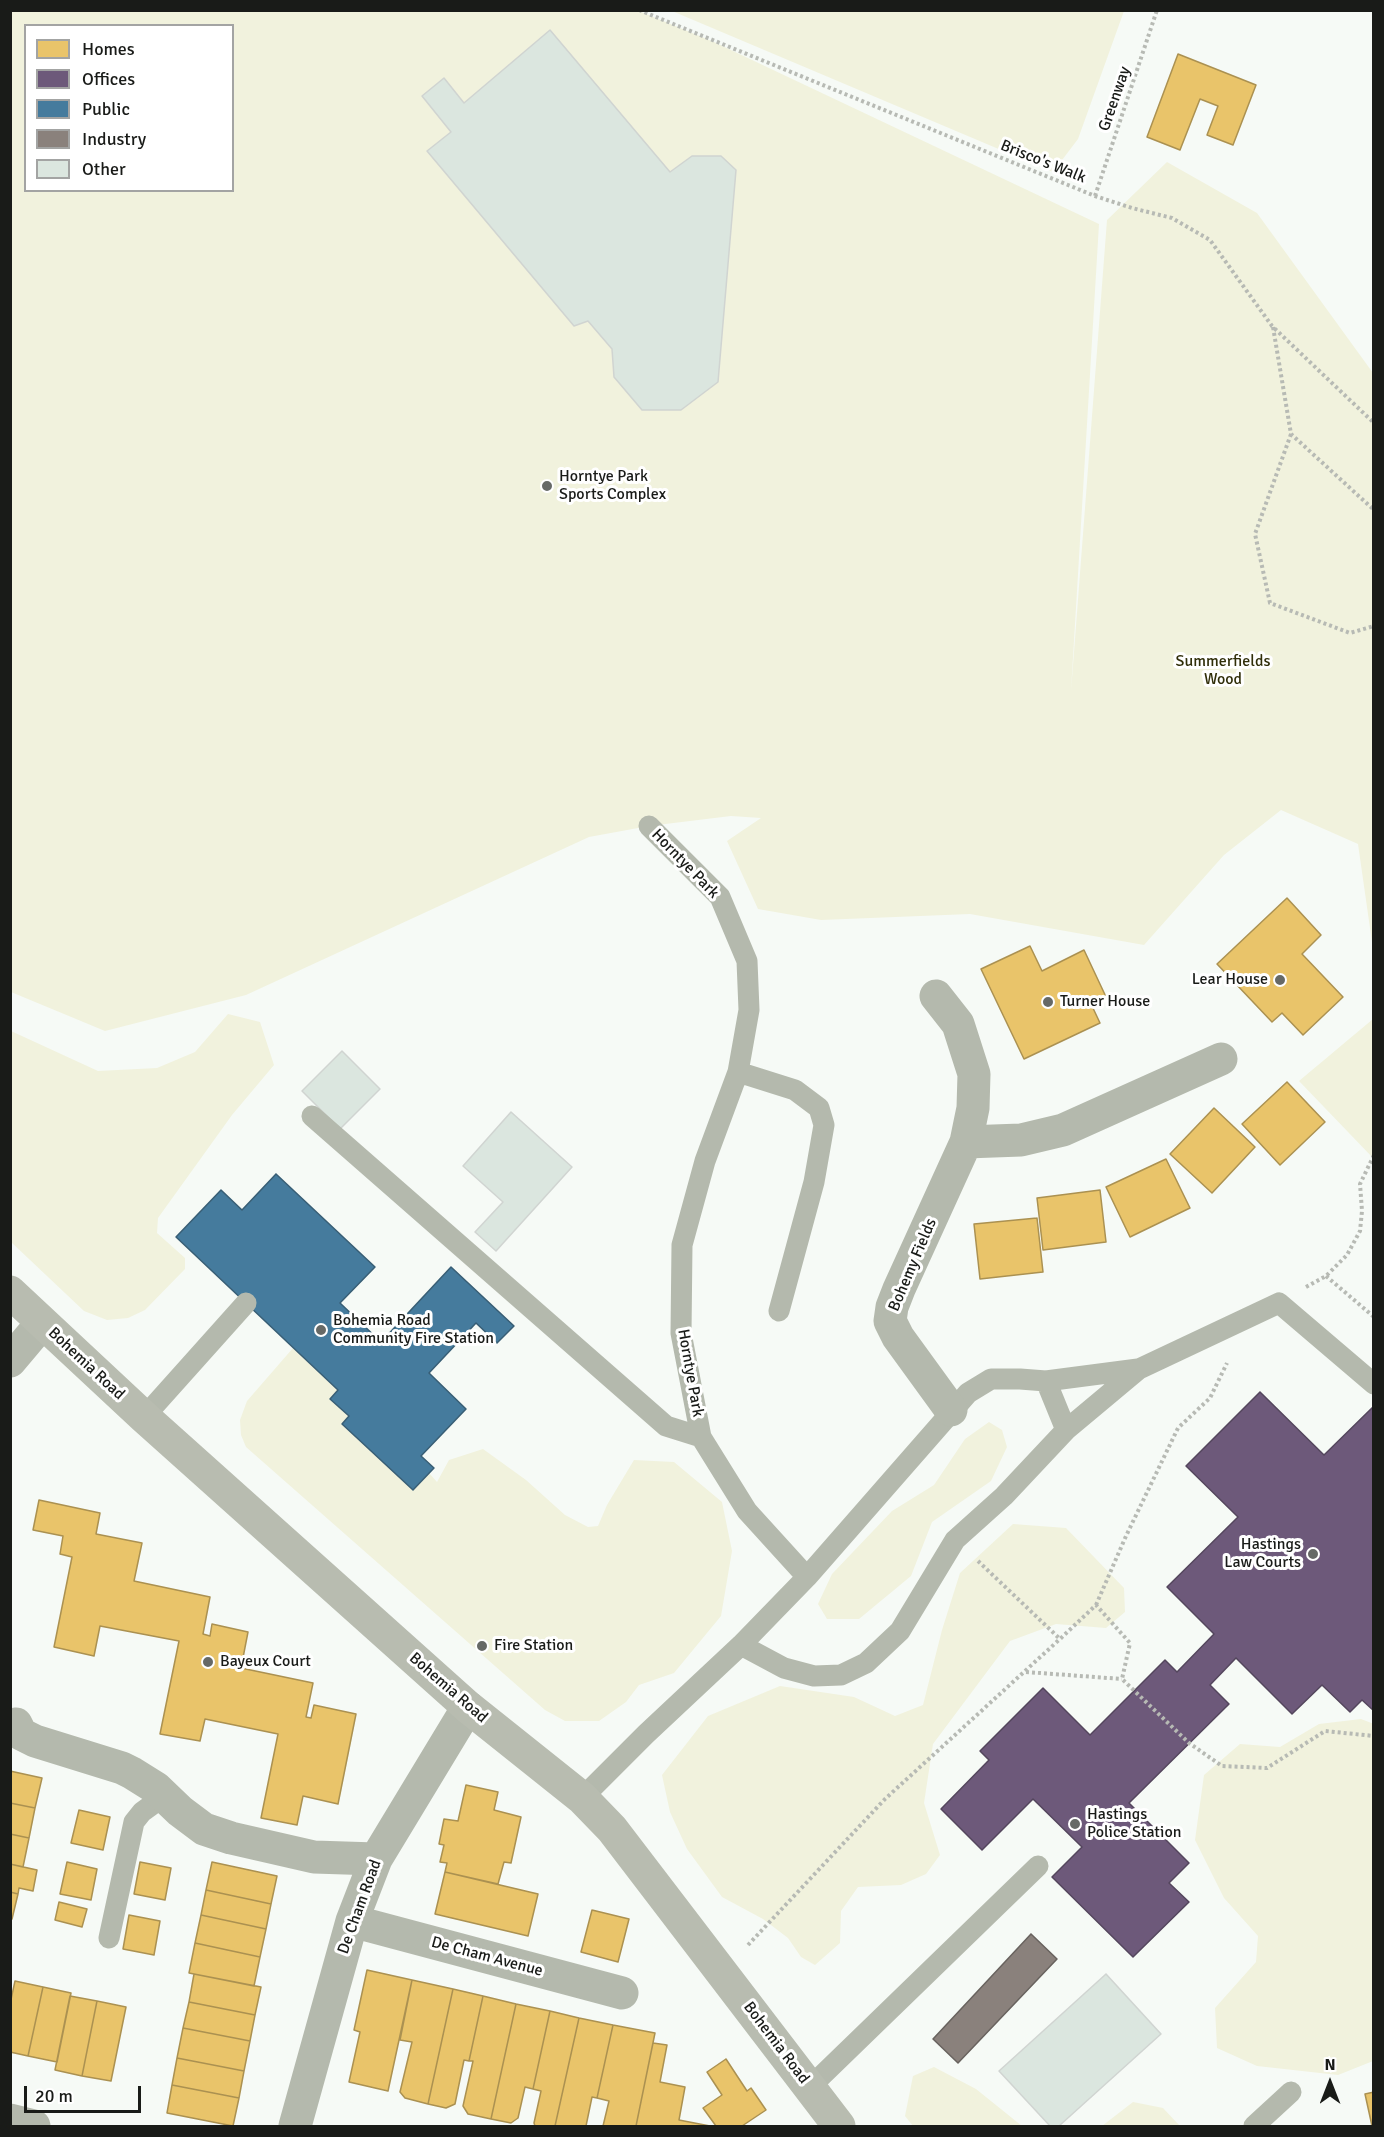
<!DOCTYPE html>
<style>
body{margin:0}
#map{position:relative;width:1384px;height:2137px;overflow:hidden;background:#f6faf6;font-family:Signika,sans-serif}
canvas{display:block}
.frame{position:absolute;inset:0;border:12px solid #191b18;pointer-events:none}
.legend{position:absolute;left:24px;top:24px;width:210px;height:168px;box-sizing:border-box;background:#fff;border:2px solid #a3a4a3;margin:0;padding:8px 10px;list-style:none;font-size:18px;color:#191b18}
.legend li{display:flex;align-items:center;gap:12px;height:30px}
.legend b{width:30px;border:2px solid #a3a4a3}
.north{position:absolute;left:1300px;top:2053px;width:60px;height:60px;-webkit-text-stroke:4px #fff;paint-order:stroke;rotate:0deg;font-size:16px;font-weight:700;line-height:24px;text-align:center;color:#191b18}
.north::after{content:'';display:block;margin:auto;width:21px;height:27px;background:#191b18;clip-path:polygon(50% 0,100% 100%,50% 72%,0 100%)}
.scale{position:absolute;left:24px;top:2086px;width:117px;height:27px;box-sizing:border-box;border:3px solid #191b18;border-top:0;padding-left:8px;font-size:18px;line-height:21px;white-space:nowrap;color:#191b18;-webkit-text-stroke:4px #fff;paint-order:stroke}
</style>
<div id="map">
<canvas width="1384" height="2137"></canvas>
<div class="frame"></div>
<ul class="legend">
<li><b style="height:16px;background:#e9c46a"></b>Homes</li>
<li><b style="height:16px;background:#6d597a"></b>Offices</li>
<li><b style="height:16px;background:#457b9d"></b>Public</li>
<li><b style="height:16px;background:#8a817c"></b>Industry</li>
<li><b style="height:16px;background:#dbe6df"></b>Other</li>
</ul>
<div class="north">N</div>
<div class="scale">20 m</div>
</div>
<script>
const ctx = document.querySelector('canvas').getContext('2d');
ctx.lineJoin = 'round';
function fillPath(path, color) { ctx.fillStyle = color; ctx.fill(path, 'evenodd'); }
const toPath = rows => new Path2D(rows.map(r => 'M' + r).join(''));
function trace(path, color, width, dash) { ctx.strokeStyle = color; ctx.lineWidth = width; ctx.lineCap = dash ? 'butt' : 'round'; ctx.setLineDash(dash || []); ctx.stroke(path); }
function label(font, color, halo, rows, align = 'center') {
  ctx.font = font + ' Signika,sans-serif'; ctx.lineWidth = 6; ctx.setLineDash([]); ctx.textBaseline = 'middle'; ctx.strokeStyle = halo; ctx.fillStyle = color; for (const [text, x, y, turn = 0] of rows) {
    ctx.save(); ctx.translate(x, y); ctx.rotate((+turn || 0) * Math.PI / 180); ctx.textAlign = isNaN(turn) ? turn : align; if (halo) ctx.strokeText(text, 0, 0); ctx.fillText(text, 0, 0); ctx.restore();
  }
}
const green = toPath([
 [10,11,639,11,714,42,1099,224,1071,691,1107,220,1167,162,1257,213,1373,373,1373,949,1358,844,1281,810,1224,855,1144,945,970,914,821,920,758,909,727,841,761,818,731,816,649,826,589,837,246,995,105,1031,11,992],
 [26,26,232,26,232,190,26,190],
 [672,11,1124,11,1078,139,1053,172],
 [228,1014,260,1022,274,1065,232,1115,158,1218,157,1233,185,1258,185,1269,145,1310,128,1318,107,1320,84,1311,11,1242,11,1031,98,1071,157,1068,195,1052],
 [1373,1019,1373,1158,1299,1081],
 [293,1348,338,1390,330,1399,349,1416,342,1424,413,1490,429,1473,437,1482,449,1460,483,1449,526,1480,565,1515,588,1527,598,1526,607,1505,634,1460,674,1462,722,1502,732,1551,721,1616,674,1673,639,1685,626,1702,599,1721,565,1721,545,1710,246,1447,241,1435,240,1420,247,1401],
 [989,1422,1002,1430,1007,1447,991,1481,932,1522,911,1576,859,1619,827,1619,818,1604,832,1574,892,1511,934,1485,965,1439],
 [1013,1524,1066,1528,1124,1588,1125,1612,1106,1628,1056,1624,1010,1641,933,1744,924,1803,940,1855,926,1874,901,1885,858,1887,841,1911,840,1943,815,1965,801,1957,788,1938,763,1919,722,1897,687,1849,670,1812,662,1775,708,1716,780,1686,854,1697,895,1716,923,1705,942,1630,960,1573],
 [1361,1719,1374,1724,1373,2061,1338,2075,1257,2066,1217,2048,1215,2008,1256,1962,1258,1936,1224,1898,1195,1840,1204,1775,1240,1744,1280,1747,1319,1724],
 [934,2067,976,2089,1022,2126,913,2126,905,2116,913,2076],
 [1133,2102,1163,2108,1180,2126,1102,2126]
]);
const homes = toPath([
 [1178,54,1256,85,1233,145,1207,135,1218,106,1200,99,1180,150,1147,137,1178,54],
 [1287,898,1321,935,1302,954,1343,997,1303,1035,1282,1013,1272,1022,1217,964,1287,898],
 [1030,946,1042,971,1084,950,1107,999,1092,1006,1100,1023,1024,1059,981,969,1030,946],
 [1287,1082,1325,1122,1280,1165,1242,1124,1287,1082],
 [1214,1108,1255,1147,1212,1193,1170,1154,1214,1108],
 [1166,1159,1190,1208,1130,1237,1106,1187,1166,1159],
 [1100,1190,1106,1242,1043,1250,1037,1198,1100,1190],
 [1037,1218,1043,1272,980,1279,974,1224,1037,1218],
 [39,1500,100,1513,96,1534,142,1543,134,1581,210,1597,203,1634,210,1636,212,1624,248,1632,241,1668,313,1683,306,1717,311,1718,314,1705,356,1714,338,1804,303,1796,297,1825,261,1818,278,1734,205,1719,200,1741,160,1734,179,1641,100,1626,94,1656,54,1647,72,1557,60,1554,63,1536,33,1530,39,1500],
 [10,1771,42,1778,35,1808,10,1803,10,1771],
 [466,1785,498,1792,494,1810,521,1817,511,1863,504,1862,498,1884,445,1872,447,1863,440,1862,444,1845,439,1844,444,1819,458,1821,466,1785],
 [10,1803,35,1808,29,1838,10,1834,10,1803],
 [79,1810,110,1817,103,1850,71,1843,79,1810],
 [10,1834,29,1838,23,1867,10,1864,10,1834],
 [67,1862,97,1869,91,1900,60,1894,67,1862],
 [140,1862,171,1868,165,1900,134,1894,140,1862],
 [212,1862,277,1876,271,1904,206,1890,212,1862],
 [10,1864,37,1870,33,1891,19,1888,18,1894,10,1892,10,1864],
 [445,1872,538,1894,528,1936,435,1914,445,1872],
 [206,1890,271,1904,266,1929,201,1915,206,1890],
 [10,1892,18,1894,12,1919,10,1918,10,1892],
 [59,1902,87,1909,82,1927,55,1920,59,1902],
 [592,1910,629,1919,618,1962,581,1952,592,1910],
 [129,1915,160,1921,154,1955,123,1949,129,1915],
 [201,1915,266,1929,260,1957,195,1943,201,1915],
 [195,1943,260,1957,254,1986,189,1973,195,1943],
 [367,1970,412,1980,388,2091,349,2082,360,2032,354,2030,367,1970],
 [194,1974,261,1987,255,2015,189,2002,194,1974],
 [412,1980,453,1989,428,2104,405,2098,400,2092,412,2042,400,2040,412,1980],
 [15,1981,43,1987,28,2056,10,2052,10,2004,15,1981],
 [43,1987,71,1993,57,2062,28,2056,43,1987],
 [453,1989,483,1996,469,2061,464,2060,455,2104,446,2108,428,2104,453,1989],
 [70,1996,97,2001,82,2076,55,2070,70,1996],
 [483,1996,516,2004,491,2119,468,2114,463,2106,473,2061,469,2061,483,1996],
 [97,2001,126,2007,111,2081,82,2076,97,2001],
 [189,2002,255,2015,250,2041,183,2028,189,2002],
 [516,2004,550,2011,533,2089,525,2087,518,2118,511,2123,491,2119,516,2004],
 [550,2011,579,2018,555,2126,535,2126,534,2123,541,2091,533,2089,550,2011],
 [579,2018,613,2025,597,2098,592,2097,586,2126,555,2126,579,2018],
 [613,2025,655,2033,636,2126,603,2126,609,2101,597,2098,613,2025],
 [183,2028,250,2041,244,2071,177,2058,183,2028],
 [653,2043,667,2045,660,2082,685,2087,679,2120,710,2126,636,2126,653,2043],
 [177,2058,244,2071,239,2098,172,2085,177,2058],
 [726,2059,747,2091,751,2088,766,2110,742,2126,716,2126,703,2108,722,2095,707,2072,726,2059],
 [172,2085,239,2098,233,2126,167,2113,172,2085],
 [1374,2092,1374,2126,1372,2126,1365,2094,1374,2092]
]);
const offices = toPath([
 [1260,1392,1324,1455,1374,1406,1374,1711,1362,1700,1350,1712,1322,1685,1292,1714,1236,1658,1210,1685,1229,1704,1129,1803,1189,1863,1169,1883,1189,1902,1133,1957,1052,1877,1082,1847,1033,1799,982,1850,941,1809,989,1760,980,1751,1043,1688,1090,1735,1165,1660,1177,1672,1214,1634,1167,1587,1238,1517,1186,1466,1260,1392]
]);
const public = toPath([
 [276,1174,375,1267,340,1303,381,1342,451,1267,514,1326,497,1343,476,1323,429,1373,466,1409,421,1456,434,1468,413,1490,342,1424,349,1416,330,1399,338,1390,176,1237,221,1190,242,1210,276,1174]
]);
const industry = toPath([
 [1031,1934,1057,1959,958,2063,933,2039,1031,1934]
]);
const building = toPath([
 [550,30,670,172,692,156,721,156,736,170,718,382,681,410,642,410,614,377,612,349,588,321,574,326,427,151,451,132,422,96,444,78,464,103,550,30],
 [342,1051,380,1089,340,1129,302,1091,342,1051],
 [511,1112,572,1167,496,1251,475,1232,503,1202,463,1166,511,1112],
 [1106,1974,1161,2034,1059,2126,1050,2126,999,2071,1106,1974]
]);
const path = toPath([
 [639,10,1095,196,1132,208,1172,218,1210,240,1272,326,1374,423],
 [1095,196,1157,10],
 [1273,327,1291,434,1374,510],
 [1291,434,1255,534,1270,603,1350,633,1374,626],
 [1326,1276,1374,1317],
 [1306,1287,1326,1276,1347,1255,1360,1231,1362,1211,1360,1184,1374,1155],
 [978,1561,1060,1639,1096,1605,1130,1643,1122,1679,1189,1743,1222,1766,1267,1768,1325,1731,1374,1736],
 [1096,1605,1126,1536,1178,1428,1210,1398,1227,1363],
 [1026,1672,1122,1679],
 [748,1945,885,1799,1060,1639]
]);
const service = toPath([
 [649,826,720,897,747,961,749,1010,738,1072,705,1161,682,1245,681,1333,701,1437,747,1511,807,1577],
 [738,1072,795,1090,819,1108,824,1125,814,1182,779,1311],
 [312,1116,666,1426,701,1437],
 [1046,1381,1138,1369],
 [144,1417,246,1303],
 [1066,1430,1139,1369,1279,1303,1374,1384],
 [582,1798,646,1734,741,1645,807,1577,968,1393,991,1379,1020,1379,1046,1381,1066,1430,1004,1496,955,1540,900,1631,866,1663,841,1675,814,1676,784,1668,741,1645],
 [109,1938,134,1822,142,1812,164,1796],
 [809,2088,1038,1866],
 [1254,2126,1291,2092]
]);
const minor = toPath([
 [936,996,958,1024,974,1074,973,1108,966,1142,899,1289,892,1307,890,1321,898,1337,951,1410],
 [966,1142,1021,1140,1063,1130,1221,1059],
 [10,1361,42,1323],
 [16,1724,21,1734,35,1741,122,1768,132,1773,156,1788,180,1811,204,1829,231,1838,314,1857,376,1859],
 [352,1921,622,1993],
 [10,2120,34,2126],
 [295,2126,352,1921,376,1859,468,1707]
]);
const trunk = toPath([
 [10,1292,144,1417,468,1707,582,1798,612,1829,839,2126]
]);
const markers = [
 [547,486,6,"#666966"],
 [1280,980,6,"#666966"],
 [1048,1002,6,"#666966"],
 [321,1330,6,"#666966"],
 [1313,1554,6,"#666966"],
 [482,1646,6,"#666966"],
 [208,1662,6,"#666966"],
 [1075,1824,6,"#666966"]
];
const streetNames = [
 ["Greenway",1115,99,-71],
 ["Brisco's Walk",1043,162,22],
 ["Horntye Park",685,864,46],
 ["Bohemy Fields",913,1265,-67],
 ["Bohemia Road",86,1364,43],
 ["Horntye Park",690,1373,80],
 ["Bohemia Road",448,1688,41],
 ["De Cham Road",360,1907,-70],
 ["De Cham Avenue",487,1957,15],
 ["Bohemia Road",776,2043,53]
];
const poiNames = [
 ["Horntye Park",559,477],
 ["Sports Complex",559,495],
 ["Lear House",1268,980,"right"],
 ["Turner House",1060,1002],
 ["Bohemia Road",333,1321],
 ["Community Fire Station",333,1339],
 ["Hastings",1301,1545,"right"],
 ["Law Courts",1301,1563,"right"],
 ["Fire Station",494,1646],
 ["Bayeux Court",220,1662],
 ["Hastings",1087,1815],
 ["Police Station",1087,1833]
];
const parkNames = [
 ["Summerfields",1223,662],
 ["Wood",1223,680]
];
fillPath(green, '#f1f2dd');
fillPath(homes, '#e9c46a');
trace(homes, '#ab9151', 1.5);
fillPath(offices, '#6d597a');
trace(offices, '#54465d', 1.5);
fillPath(public, '#457b9d');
trace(public, '#385e75', 1.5);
fillPath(industry, '#8a817c');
trace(industry, '#68625e', 1.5);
fillPath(building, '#dbe6df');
trace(building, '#d0d4d1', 1.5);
trace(path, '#b7bab4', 4, [3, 3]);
trace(service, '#b4b9ad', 21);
trace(minor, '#b4b9ad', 33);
trace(trunk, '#b8bcb0', 33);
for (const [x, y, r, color] of markers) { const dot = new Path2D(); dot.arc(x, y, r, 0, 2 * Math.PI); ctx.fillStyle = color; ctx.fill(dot); trace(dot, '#fff', 2); }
label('16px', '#191b18', '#fff', streetNames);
label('16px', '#191b18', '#fff', poiNames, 'left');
label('16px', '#302e09', '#fff', parkNames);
</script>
